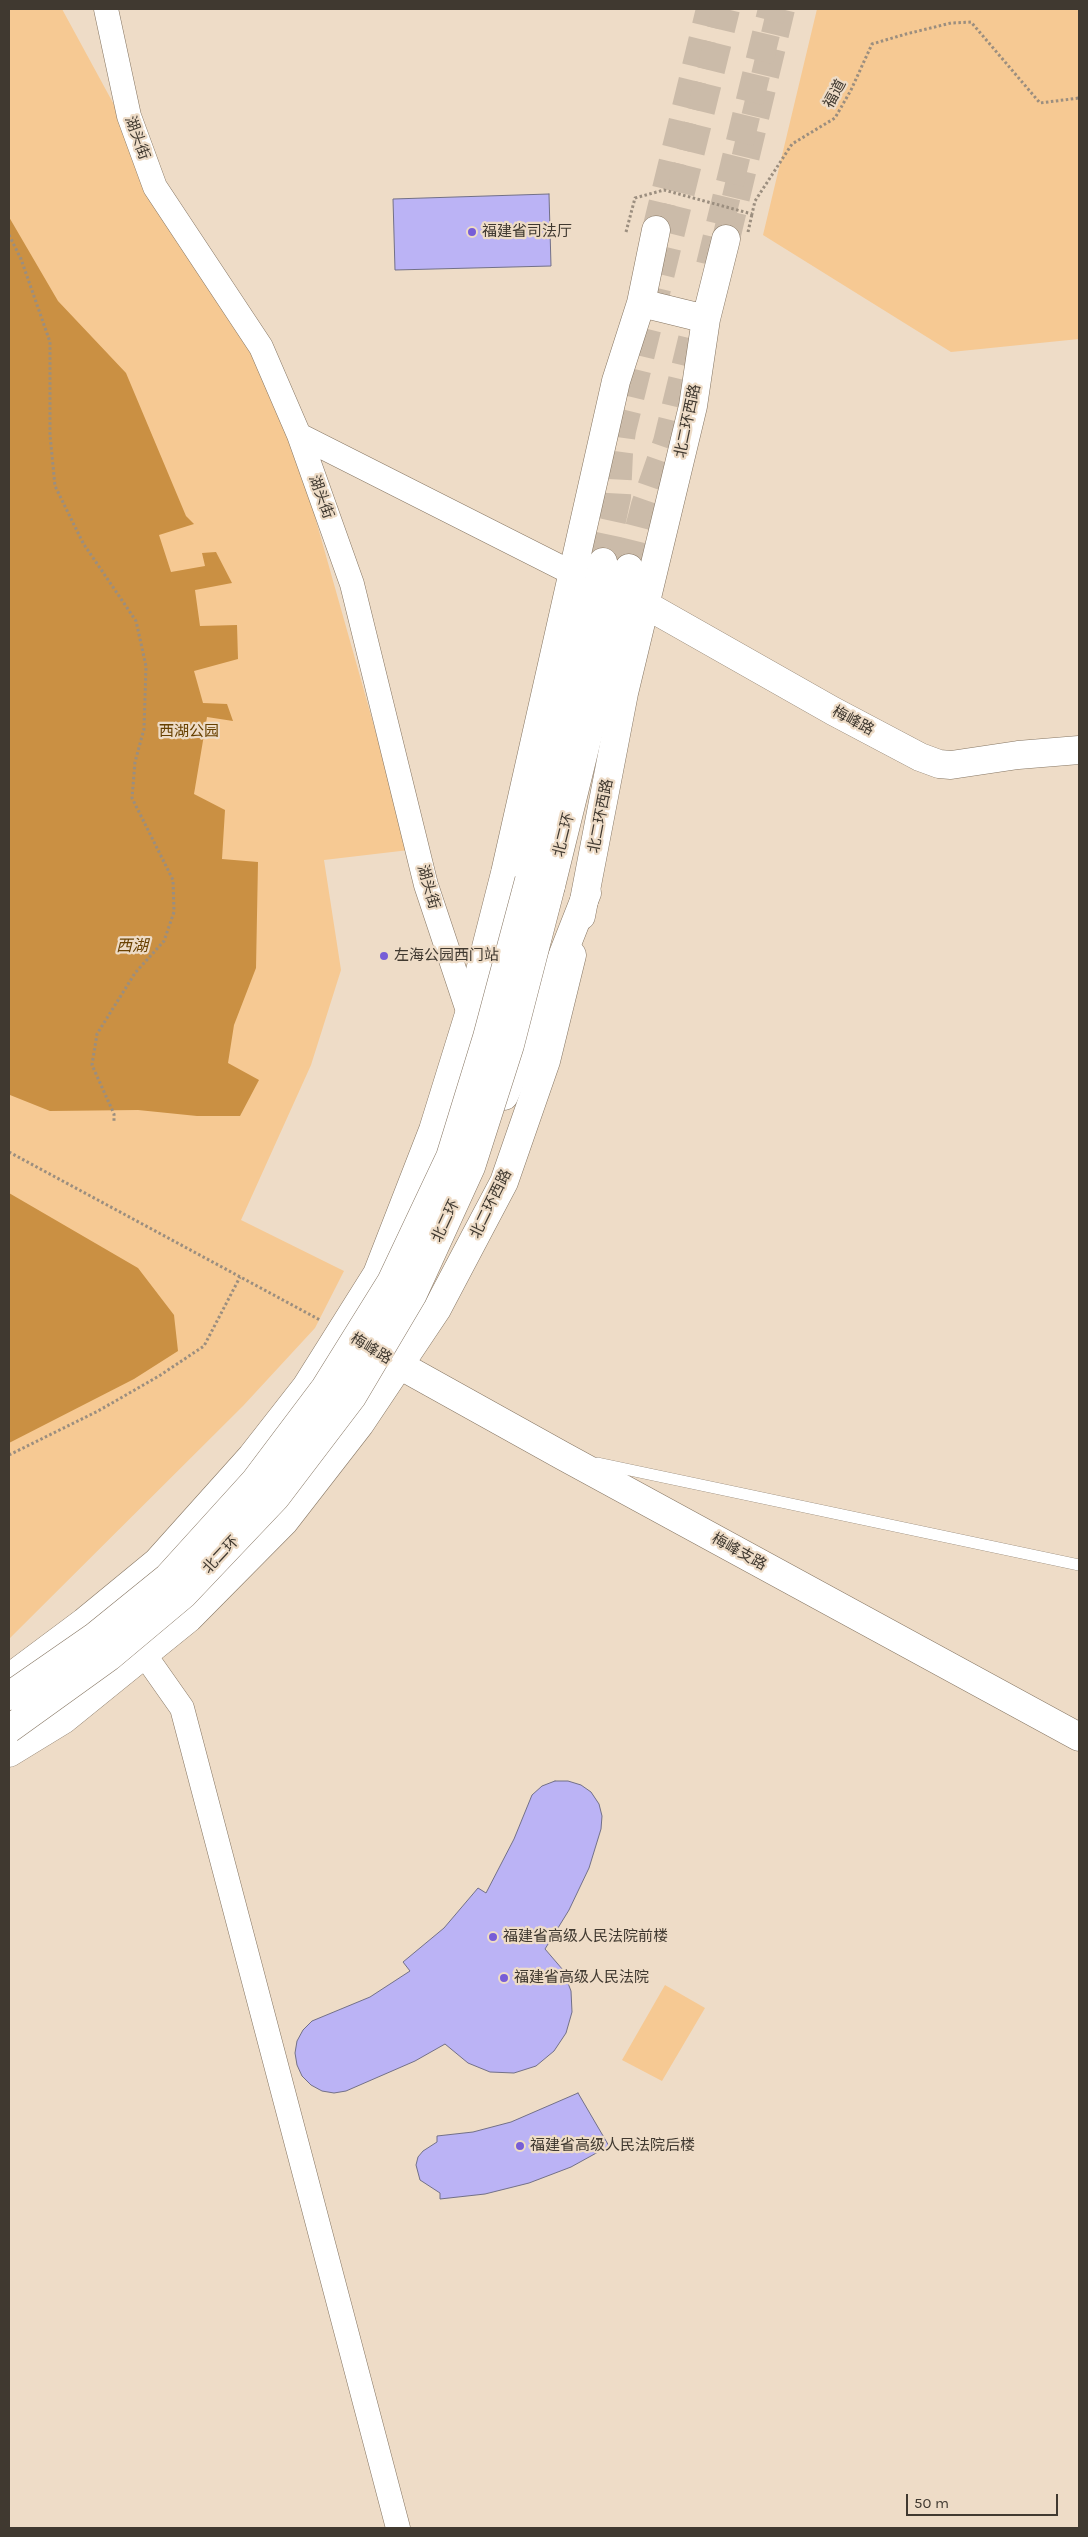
<!DOCTYPE html>
<meta charset="utf-8">
<style>
body{margin:0}
#map{position:relative;width:1088px;height:2537px;overflow:hidden;background:#eedcc7;font-family:Karla,sans-serif}
canvas{display:block}
.frame{position:absolute;inset:0;border:10px solid #403930;pointer-events:none}
.scale{position:absolute;left:906px;top:2494px;width:152px;height:22px;box-sizing:border-box;border:2px solid #403930;border-top:0;padding-left:6px;font-size:15px;line-height:18px;white-space:nowrap;color:#403930;-webkit-text-stroke:4px #eedcc7;paint-order:stroke}
</style>
<div id="map">
<canvas width="1088" height="2537"></canvas>
<div class="frame"></div>
<div class="scale">50 m</div>
</div>
<script>
const ctx = document.querySelector('canvas').getContext('2d');
ctx.lineJoin = 'round';
function fillPath(path, color) { ctx.fillStyle = color; ctx.fill(path, 'evenodd'); }
const toPath = rows => new Path2D(rows.map(r => 'M' + r).join(''));
function trace(path, color, width, dash) { ctx.strokeStyle = color; ctx.lineWidth = width; ctx.lineCap = dash ? 'butt' : 'round'; ctx.setLineDash(dash || []); ctx.stroke(path); }
function label(font, color, halo, rows, align = 'center') {
  ctx.font = font + ' Karla,"Noto Sans SC",sans-serif'; ctx.lineWidth = 4.5; ctx.setLineDash([]); ctx.textBaseline = 'middle'; ctx.strokeStyle = halo; ctx.fillStyle = color; for (const [text, x, y, turn = 0] of rows) {
    ctx.save(); ctx.translate(x, y); ctx.rotate((+turn || 0) * Math.PI / 180); ctx.textAlign = isNaN(turn) ? turn : align; if (halo) ctx.strokeText(text, 0, 0); ctx.fillText(text, 0, 0); ctx.restore();
  }
}
const green = toPath([
 [9,9,62,9,212,285,258,358,295,446,409,850,324,860,341,970,311,1065,241,1220,344,1271,315,1328,243,1406,9,1639],
 [817,9,1079,9,1079,339,951,352,763,235],
 [665,1985,705,2008,662,2081,622,2060]
]);
const water = toPath([
 [9,217,58,301,126,373,186,516,194,524,159,535,171,572,205,566,202,553,216,552,232,583,195,590,200,626,237,625,238,659,194,671,203,703,227,704,233,721,207,717,194,794,225,810,222,859,258,862,256,968,234,1025,228,1063,259,1080,240,1116,197,1116,138,1110,50,1111,10,1095],
 [9,1193,138,1268,174,1315,178,1351,134,1379,9,1443]
]);
const building = toPath([
 [549,194,551,266,395,270,393,199,549,194],
 [555,1781,568,1781,581,1785,591,1792,599,1804,602,1816,601,1829,589,1868,569,1910,545,1949,563,1970,571,1991,572,2012,566,2033,554,2051,536,2066,514,2073,490,2072,468,2063,445,2044,415,2061,346,2091,334,2093,322,2091,311,2085,302,2076,297,2065,295,2053,297,2041,303,2030,312,2021,370,1997,410,1971,403,1962,444,1928,478,1888,486,1893,514,1839,532,1795,542,1786,555,1781],
 [578,2093,609,2146,571,2167,529,2183,485,2194,440,2199,440,2193,420,2180,416,2165,418,2157,423,2151,437,2142,437,2136,473,2132,511,2122,578,2093]
]);
const secondaryTunnel = toPath([
 [656,230,710,9],
 [726,239,781,9]
]);
const highwayTunnel = toPath([
 [710,265,772,9],
 [603,562,617,497,619,453,622,431,726,9],
 [629,568,645,505,667,442,694,331]
]);
const path = toPath([
 [748,232,752,214],
 [9,235,21,259,50,342,50,435,55,486,83,543,136,621,146,666,144,729,135,762,132,798,173,880,174,912,164,941,135,973,97,1034,92,1065,114,1114,114,1123],
 [9,1152,320,1320],
 [9,1455,98,1411,159,1376,204,1346,240,1277]
]);
const lane = toPath([
 [597,1463,1079,1565]
]);
const street = toPath([
 [106,9,129,116,155,187,261,347,299,435,352,584,426,885,469,1014],
 [299,435,574,574],
 [144,1654,182,1708,398,2528]
]);
const secondary = toPath([
 [641,303,706,319],
 [646,605,833,711,920,757,939,764,951,765,1018,755,1079,750],
 [581,916,624,693,693,406,706,319,726,239],
 [385,1357,563,1456,1079,1737],
 [9,1678,84,1622,157,1562,252,1456,306,1387,377,1274,433,1130,469,1014,505,873,616,381,641,303,656,230],
 [9,1753,63,1720,189,1618,284,1522,360,1424,437,1309,504,1182,546,1061,572,955]
]);
const highway = toPath([
 [529,880,603,562],
 [551,886,629,568],
 [504,1096,532,1033,587,893]
]);
const pathBridge = toPath([
 [626,232,635,198,664,190,752,214,755,201,792,144,835,118,851,90,872,44,906,34,951,23,971,22,1040,103,1079,98]
]);
const highwayBridge = toPath([
 [9,1696,94,1637,168,1577,255,1481,325,1388,391,1282,450,1157,487,1037,529,880],
 [9,1729,109,1657,183,1595,276,1497,352,1397,413,1294,471,1167,510,1045,551,886]
]);
const markers = [
 [472,232,5,"#775dd7"],
 [384,956,5,"#775dd7"],
 [493,1937,5,"#775dd7"],
 [504,1978,5,"#775dd7"],
 [520,2146,5,"#775dd7"]
];
const streetNames = [
 ["福道",835,94,-61],
 ["湖头街",137,138,70],
 ["北二环西路",688,421,-78],
 ["湖头街",321,497,70],
 ["梅峰路",853,721,28],
 ["北二环西路",601,816,-79],
 ["北二环",564,835,-76],
 ["湖头街",428,887,74],
 ["北二环西路",491,1204,-64],
 ["北二环",446,1221,-65],
 ["梅峰路",371,1349,31],
 ["梅峰支路",739,1552,29],
 ["北二环",221,1555,-47]
];
const poiNames = [
 ["福建省司法厅",482,232],
 ["左海公园西门站",394,956],
 ["福建省高级人民法院前楼",503,1937],
 ["福建省高级人民法院",514,1978],
 ["福建省高级人民法院后楼",530,2146]
];
const parkNames = [
 ["西湖公园",189,732]
];
const waterNames = [
 ["西湖",132,946]
];
fillPath(green, '#f6c993');
fillPath(water, '#ca9043');
fillPath(building, '#bbb3f5');
trace(building, '#727087', 1);
trace(secondaryTunnel, '#cbbba9', 28, [28, 14]);
trace(highwayTunnel, '#cbbba9', 28, [28, 14]);
trace(lane, '#867663', 12);
trace(street, '#867663', 25);
trace(secondary, '#867663', 29);
trace(highway, '#867663', 29);
trace(path, '#9b8e7f', 3, [2.5, 2.5]);
trace(lane, '#fff', 11);
trace(street, '#fff', 24);
trace(secondary, '#fff', 28);
trace(highway, '#fff', 28);
trace(highwayBridge, '#867663', 29, []);
trace(pathBridge, '#9b8e7f', 3, [2.5, 2.5]);
trace(highwayBridge, '#fff', 28);
for (const [x, y, r, color] of markers) { const dot = new Path2D(); dot.arc(x, y, r, 0, 2 * Math.PI); ctx.fillStyle = color; ctx.fill(dot); trace(dot, '#eedcc7', 2); }
label('15px', '#403930', '#eedcc7', streetNames);
label('15px', '#403930', '#eedcc7', poiNames, 'left');
label('15px', '#674000', '#eedcc7', parkNames);
label('italic 16px', '#6a4203', '#eedcc7', waterNames);
</script>
